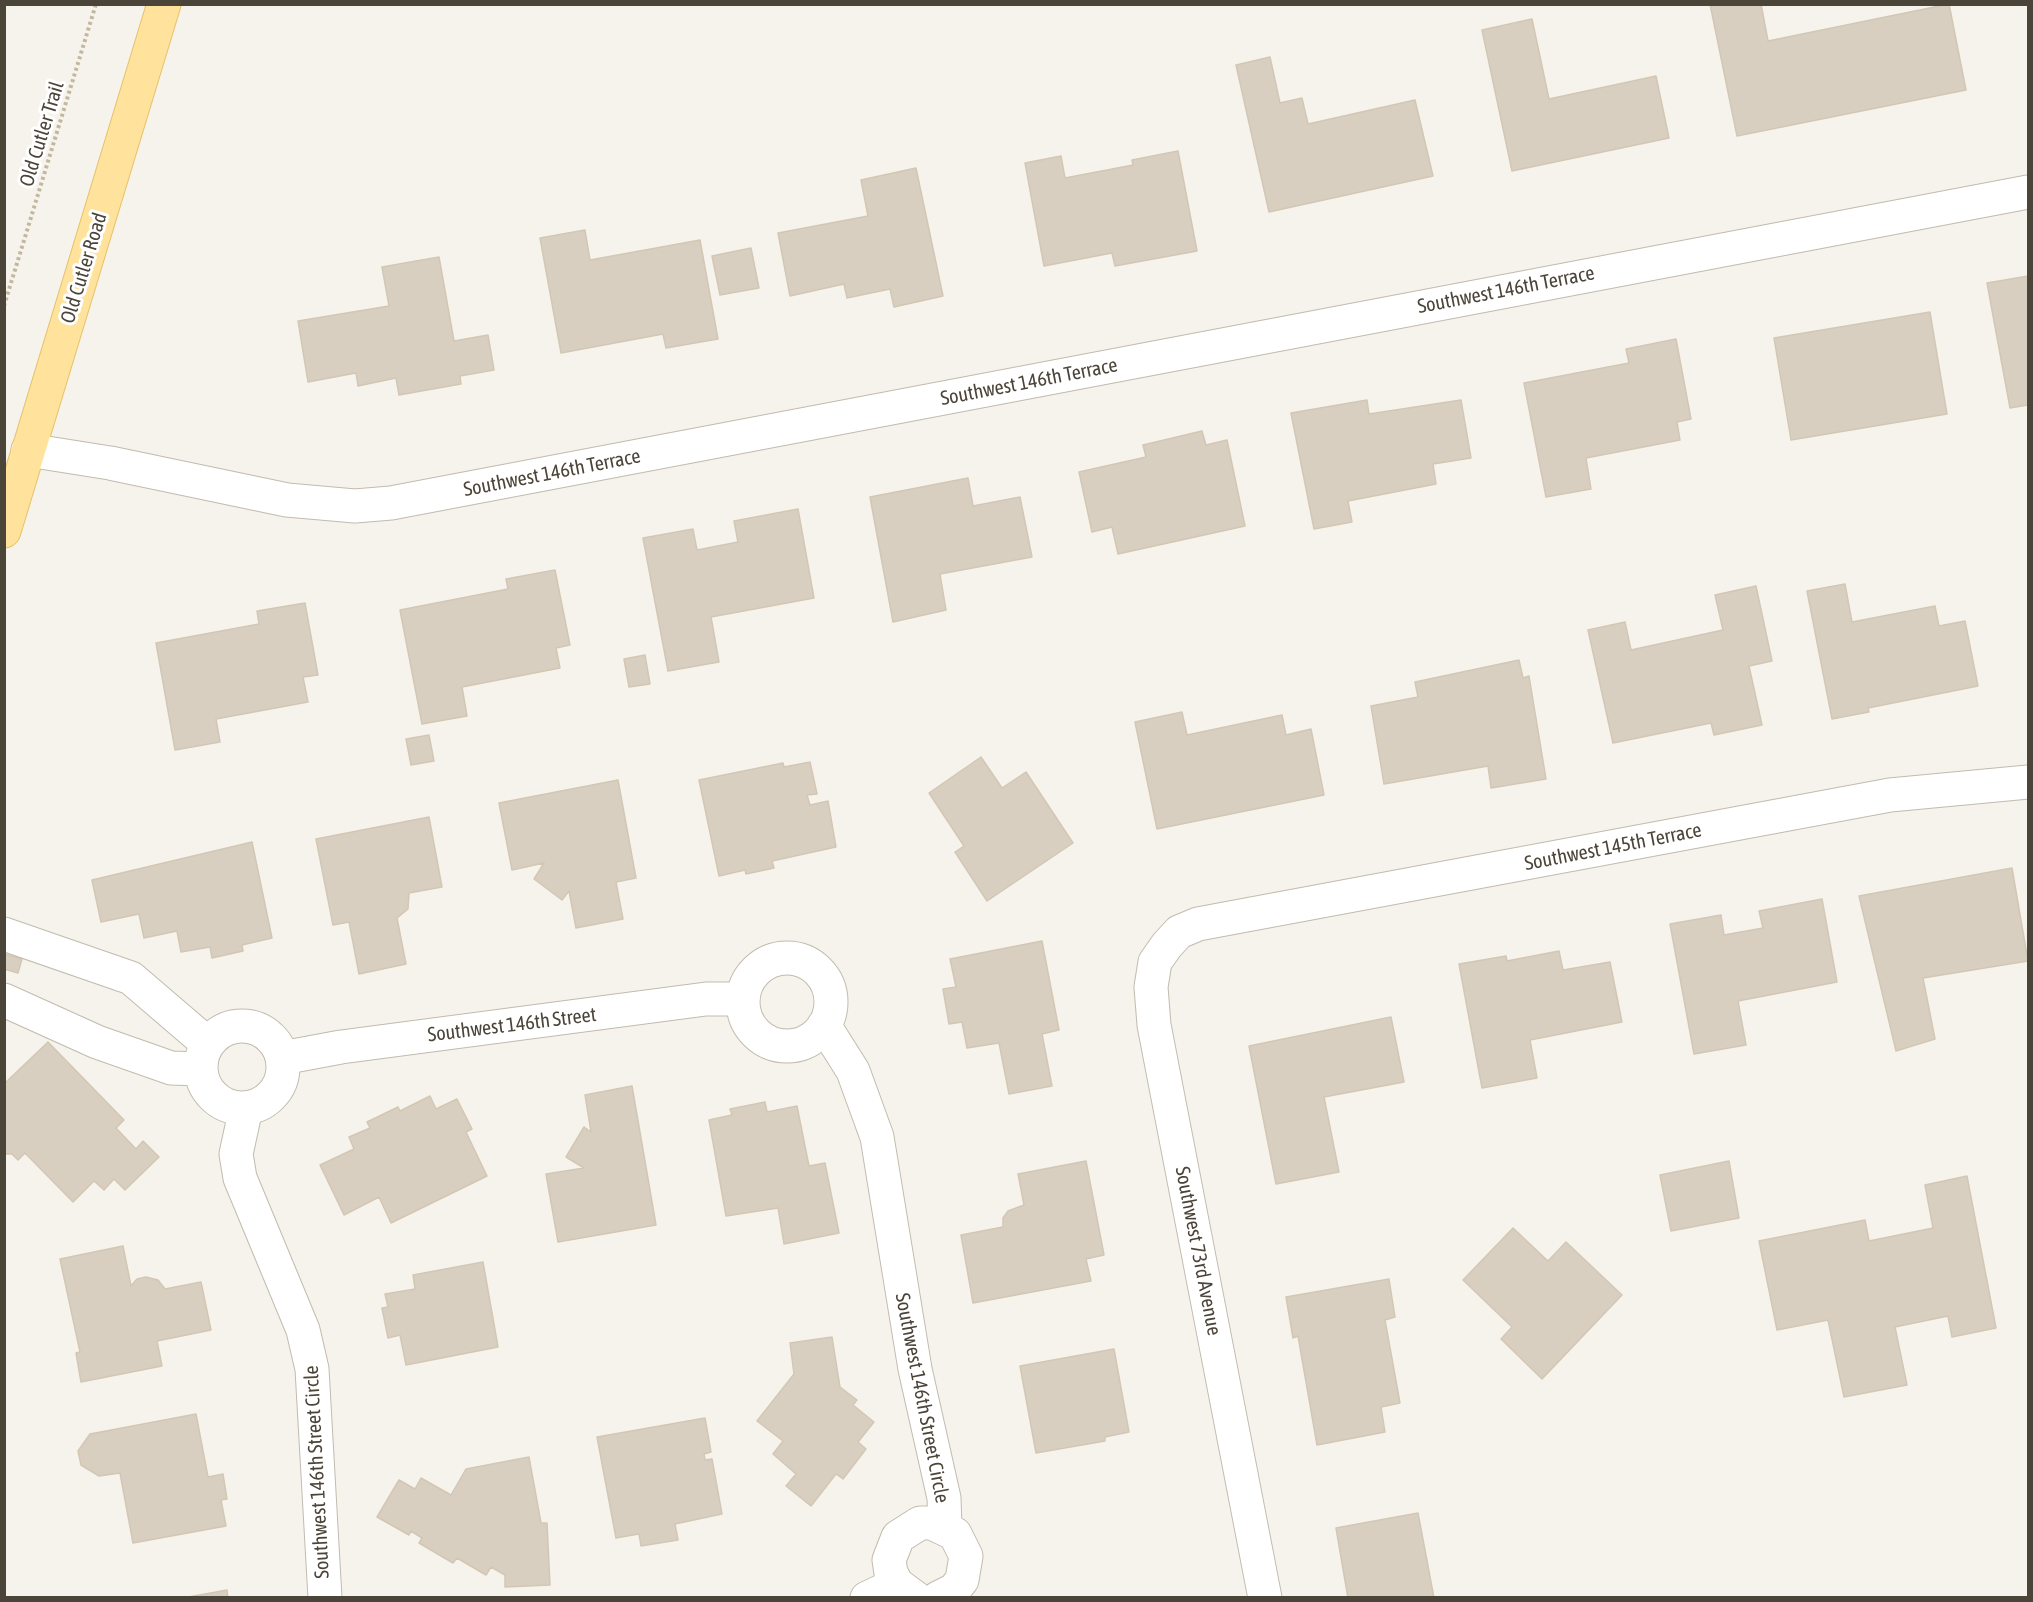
<!DOCTYPE html>
<style>
body{margin:0}
#map{position:relative;width:2033px;height:1602px;overflow:hidden;background:#f6f3ec;font-family:"Asap Condensed",sans-serif}
canvas{display:block}
.frame{position:absolute;inset:0;border:6px solid #4b4439;pointer-events:none}
</style>
<div id="map">
<canvas width="2033" height="1602"></canvas>
<div class="frame"></div>
</div>
<script>
const ctx = document.querySelector('canvas').getContext('2d');
ctx.lineJoin = 'round';
function fillPath(path, color) { ctx.fillStyle = color; ctx.fill(path, 'evenodd'); }
const toPath = rows => new Path2D(rows.map(r => 'M' + r).join(''));
function trace(path, color, width, dash) { ctx.strokeStyle = color; ctx.lineWidth = width; ctx.lineCap = dash ? 'butt' : 'round'; ctx.setLineDash(dash || []); ctx.stroke(path); }
function label(font, color, halo, rows, align = 'center') {
  ctx.font = font + ' "Asap Condensed",sans-serif'; ctx.lineWidth = 6; ctx.setLineDash([]); ctx.textBaseline = 'middle'; ctx.strokeStyle = halo; ctx.fillStyle = color; for (const [text, x, y, turn = 0] of rows) {
    ctx.save(); ctx.translate(x, y); ctx.rotate((+turn || 0) * Math.PI / 180); ctx.textAlign = isNaN(turn) ? turn : align; if (halo) ctx.strokeText(text, 0, 0); ctx.fillText(text, 0, 0); ctx.restore();
  }
}
const building = toPath([
 [1710,4,1761,4,1768,41,1949,4,1966,90,1737,136,1710,4],
 [1532,19,1549,99,1656,76,1669,138,1512,171,1482,30,1532,19],
 [1270,57,1280,103,1302,98,1308,124,1415,100,1433,176,1269,212,1236,65,1270,57],
 [1178,151,1197,251,1115,266,1112,253,1044,266,1025,163,1061,156,1065,178,1133,165,1132,160,1178,151],
 [916,168,943,296,894,307,890,289,847,298,844,284,790,296,778,233,868,216,861,180,916,168],
 [585,230,590,260,700,240,718,339,666,348,663,334,561,353,540,238,585,230],
 [751,248,759,288,720,295,712,256,751,248],
 [439,257,454,341,488,335,494,370,460,376,461,384,399,395,396,378,358,386,356,373,308,382,298,321,389,306,382,267,439,257],
 [2028,276,2028,405,2010,408,1987,283,2028,276],
 [1930,312,1947,414,1791,440,1774,338,1930,312],
 [1676,339,1691,419,1677,422,1680,440,1586,458,1591,489,1546,497,1524,383,1629,363,1626,349,1676,339],
 [1367,400,1369,414,1461,400,1471,458,1433,464,1436,484,1348,501,1352,522,1314,529,1291,413,1367,400],
 [1202,431,1206,445,1227,440,1245,526,1118,554,1112,527,1092,532,1079,472,1146,457,1143,445,1202,431],
 [968,478,973,506,1020,497,1032,557,940,574,946,610,893,622,870,497,968,478],
 [798,509,814,598,711,617,719,662,668,671,643,538,693,529,697,550,738,542,734,521,798,509],
 [555,570,570,645,556,648,560,668,462,687,467,716,422,724,400,610,508,589,506,579,555,570],
 [1845,584,1852,622,1935,606,1939,626,1965,621,1978,686,1868,708,1869,712,1832,719,1807,591,1845,584],
 [1756,586,1772,661,1749,666,1762,725,1714,735,1711,723,1613,743,1588,630,1625,622,1631,650,1723,630,1715,595,1756,586],
 [305,603,318,675,303,677,308,702,216,719,220,742,175,750,156,643,259,624,257,611,305,603],
 [645,655,650,684,629,687,624,659,645,655],
 [1519,660,1523,678,1529,676,1546,779,1491,788,1488,766,1384,784,1371,706,1418,697,1415,682,1519,660],
 [1182,712,1187,735,1282,715,1286,735,1311,729,1324,795,1157,829,1135,722,1182,712],
 [429,735,434,761,411,765,406,739,429,735],
 [981,757,1002,788,1026,772,1073,843,987,901,955,852,964,846,929,793,981,757],
 [810,762,817,794,807,795,810,805,828,801,836,847,772,861,774,868,746,874,745,870,719,876,699,780,783,763,784,767,810,762],
 [618,780,636,878,616,882,623,919,576,928,569,891,562,900,534,879,544,863,512,870,499,803,618,780],
 [429,817,442,887,409,893,408,909,397,918,406,964,359,974,349,922,333,925,316,839,429,817],
 [252,842,272,938,242,945,243,951,212,958,210,947,181,952,177,931,144,938,139,914,101,922,92,880,252,842],
 [2012,868,2028,961,1923,978,1935,1039,1896,1051,1859,896,2012,868],
 [1822,899,1837,982,1738,1001,1746,1045,1694,1054,1670,924,1721,915,1724,935,1763,928,1759,911,1822,899],
 [1042,941,1059,1030,1042,1034,1052,1086,1009,1094,999,1043,967,1048,962,1022,949,1024,943,989,956,987,950,959,1042,941],
 [1559,951,1563,970,1610,962,1622,1022,1530,1040,1537,1078,1482,1088,1459,964,1506,956,1507,961,1559,951],
 [4,954,22,959,18,973,4,969,4,954],
 [1391,1017,1404,1082,1324,1097,1339,1172,1276,1184,1249,1046,1391,1017],
 [48,1042,124,1120,116,1128,136,1149,143,1141,159,1157,125,1190,114,1179,104,1190,94,1181,73,1202,25,1153,18,1160,12,1154,4,1154,4,1084,48,1042],
 [632,1086,656,1225,558,1242,546,1174,584,1168,566,1157,584,1127,591,1132,585,1095,632,1086],
 [430,1096,436,1109,457,1099,472,1129,466,1132,487,1176,391,1223,379,1197,344,1215,320,1165,354,1149,349,1137,370,1128,367,1122,398,1107,400,1111,430,1096],
 [765,1102,767,1112,797,1106,809,1166,825,1163,839,1233,784,1244,778,1208,726,1216,709,1120,732,1115,730,1109,765,1102],
 [1086,1161,1104,1255,1086,1259,1091,1281,973,1303,961,1235,1003,1227,1003,1218,1008,1211,1024,1205,1018,1174,1086,1161],
 [1729,1161,1739,1218,1671,1231,1660,1175,1729,1161],
 [1967,1176,1996,1328,1952,1337,1948,1316,1895,1327,1907,1385,1844,1397,1828,1320,1777,1330,1759,1241,1865,1220,1869,1241,1933,1228,1925,1185,1967,1176],
 [1513,1228,1548,1261,1566,1242,1622,1295,1542,1379,1501,1339,1512,1327,1463,1280,1513,1228],
 [123,1246,131,1286,137,1279,146,1277,158,1280,165,1289,201,1282,211,1330,157,1341,162,1366,81,1382,76,1353,80,1352,60,1259,123,1246],
 [483,1262,498,1347,406,1365,400,1335,388,1338,382,1308,388,1307,385,1294,415,1289,413,1275,483,1262],
 [1389,1279,1395,1317,1385,1320,1400,1403,1381,1407,1385,1432,1317,1445,1298,1336,1293,1338,1286,1297,1389,1279],
 [832,1337,840,1387,857,1400,853,1405,874,1422,858,1442,866,1449,843,1479,836,1474,811,1506,786,1486,796,1474,773,1454,783,1441,757,1421,794,1374,790,1343,832,1337],
 [1114,1349,1129,1432,1105,1437,1105,1441,1036,1453,1020,1366,1114,1349],
 [196,1414,208,1477,223,1474,227,1499,221,1500,226,1526,133,1543,120,1473,99,1476,81,1465,78,1451,90,1434,196,1414],
 [705,1418,711,1452,704,1454,705,1460,712,1459,722,1514,675,1524,678,1540,641,1546,639,1534,616,1538,597,1437,705,1418],
 [529,1457,541,1523,547,1523,550,1585,505,1587,505,1575,491,1567,486,1575,457,1558,453,1563,419,1543,422,1538,411,1531,409,1535,377,1517,399,1480,415,1489,421,1478,451,1495,466,1469,529,1457],
 [1418,1513,1434,1598,1348,1598,1336,1528,1418,1513],
 [227,1590,228,1598,183,1598,227,1590]
]);
const path = toPath([
 [4,306,96,4]
]);
const minor = toPath([
 [28,450,110,463,287,500,355,506,391,503,2028,192],
 [4,934,131,978,208,1044],
 '743 1002a44 44 0 1 1 88 0a44 44 0 1 1-88 0Z',
 [4,1000,97,1042,171,1068,200,1069],
 [824,1025,853,1071,877,1137,915,1369,944,1498,945,1527],
 '201 1067a41 41 0 1 1 82 0a41 41 0 1 1-82 0Z',
 [282,1058,341,1047,706,999,743,999],
 [246,1108,236,1154,240,1178,303,1330,312,1369,325,1598],
 [867,1598,897,1584],
 [916,1598,897,1584,891,1573,889,1560,898,1537,920,1523,932,1523,955,1534,966,1556,962,1580,954,1590,938,1598],
 [1265,1598,1154,1025,1151,987,1155,962,1167,945,1179,932,1198,924,1890,795,2028,782]
]);
const major = toPath([
 [4,531,164,4]
]);
const streetNames = [
 ["Old Cutler Trail",42,134,-73],
 ["Old Cutler Road",84,268,-73],
 ["Southwest 146th Terrace",1506,290,-11],
 ["Southwest 146th Terrace",1029,382,-11],
 ["Southwest 146th Terrace",552,473,-11],
 ["Southwest 145th Terrace",1613,847,-11],
 ["Southwest 146th Street",512,1025,-7],
 ["Southwest 73rd Avenue",1198,1251,79],
 ["Southwest 146th Street Circle",922,1398,79],
 ["Southwest 146th Street Circle",317,1472,-93]
];
fillPath(building, '#d8cfc1');
trace(building, '#d3c7b4', 1.5);
trace(minor, '#c2bbae', 35);
trace(major, '#e6c16a', 35);
trace(path, '#c4b79f', 4, [3, 3]);
trace(minor, '#fff', 33);
trace(major, '#ffe39c', 33);
label('20px', '#4b4439', '#fff', streetNames);
</script>
